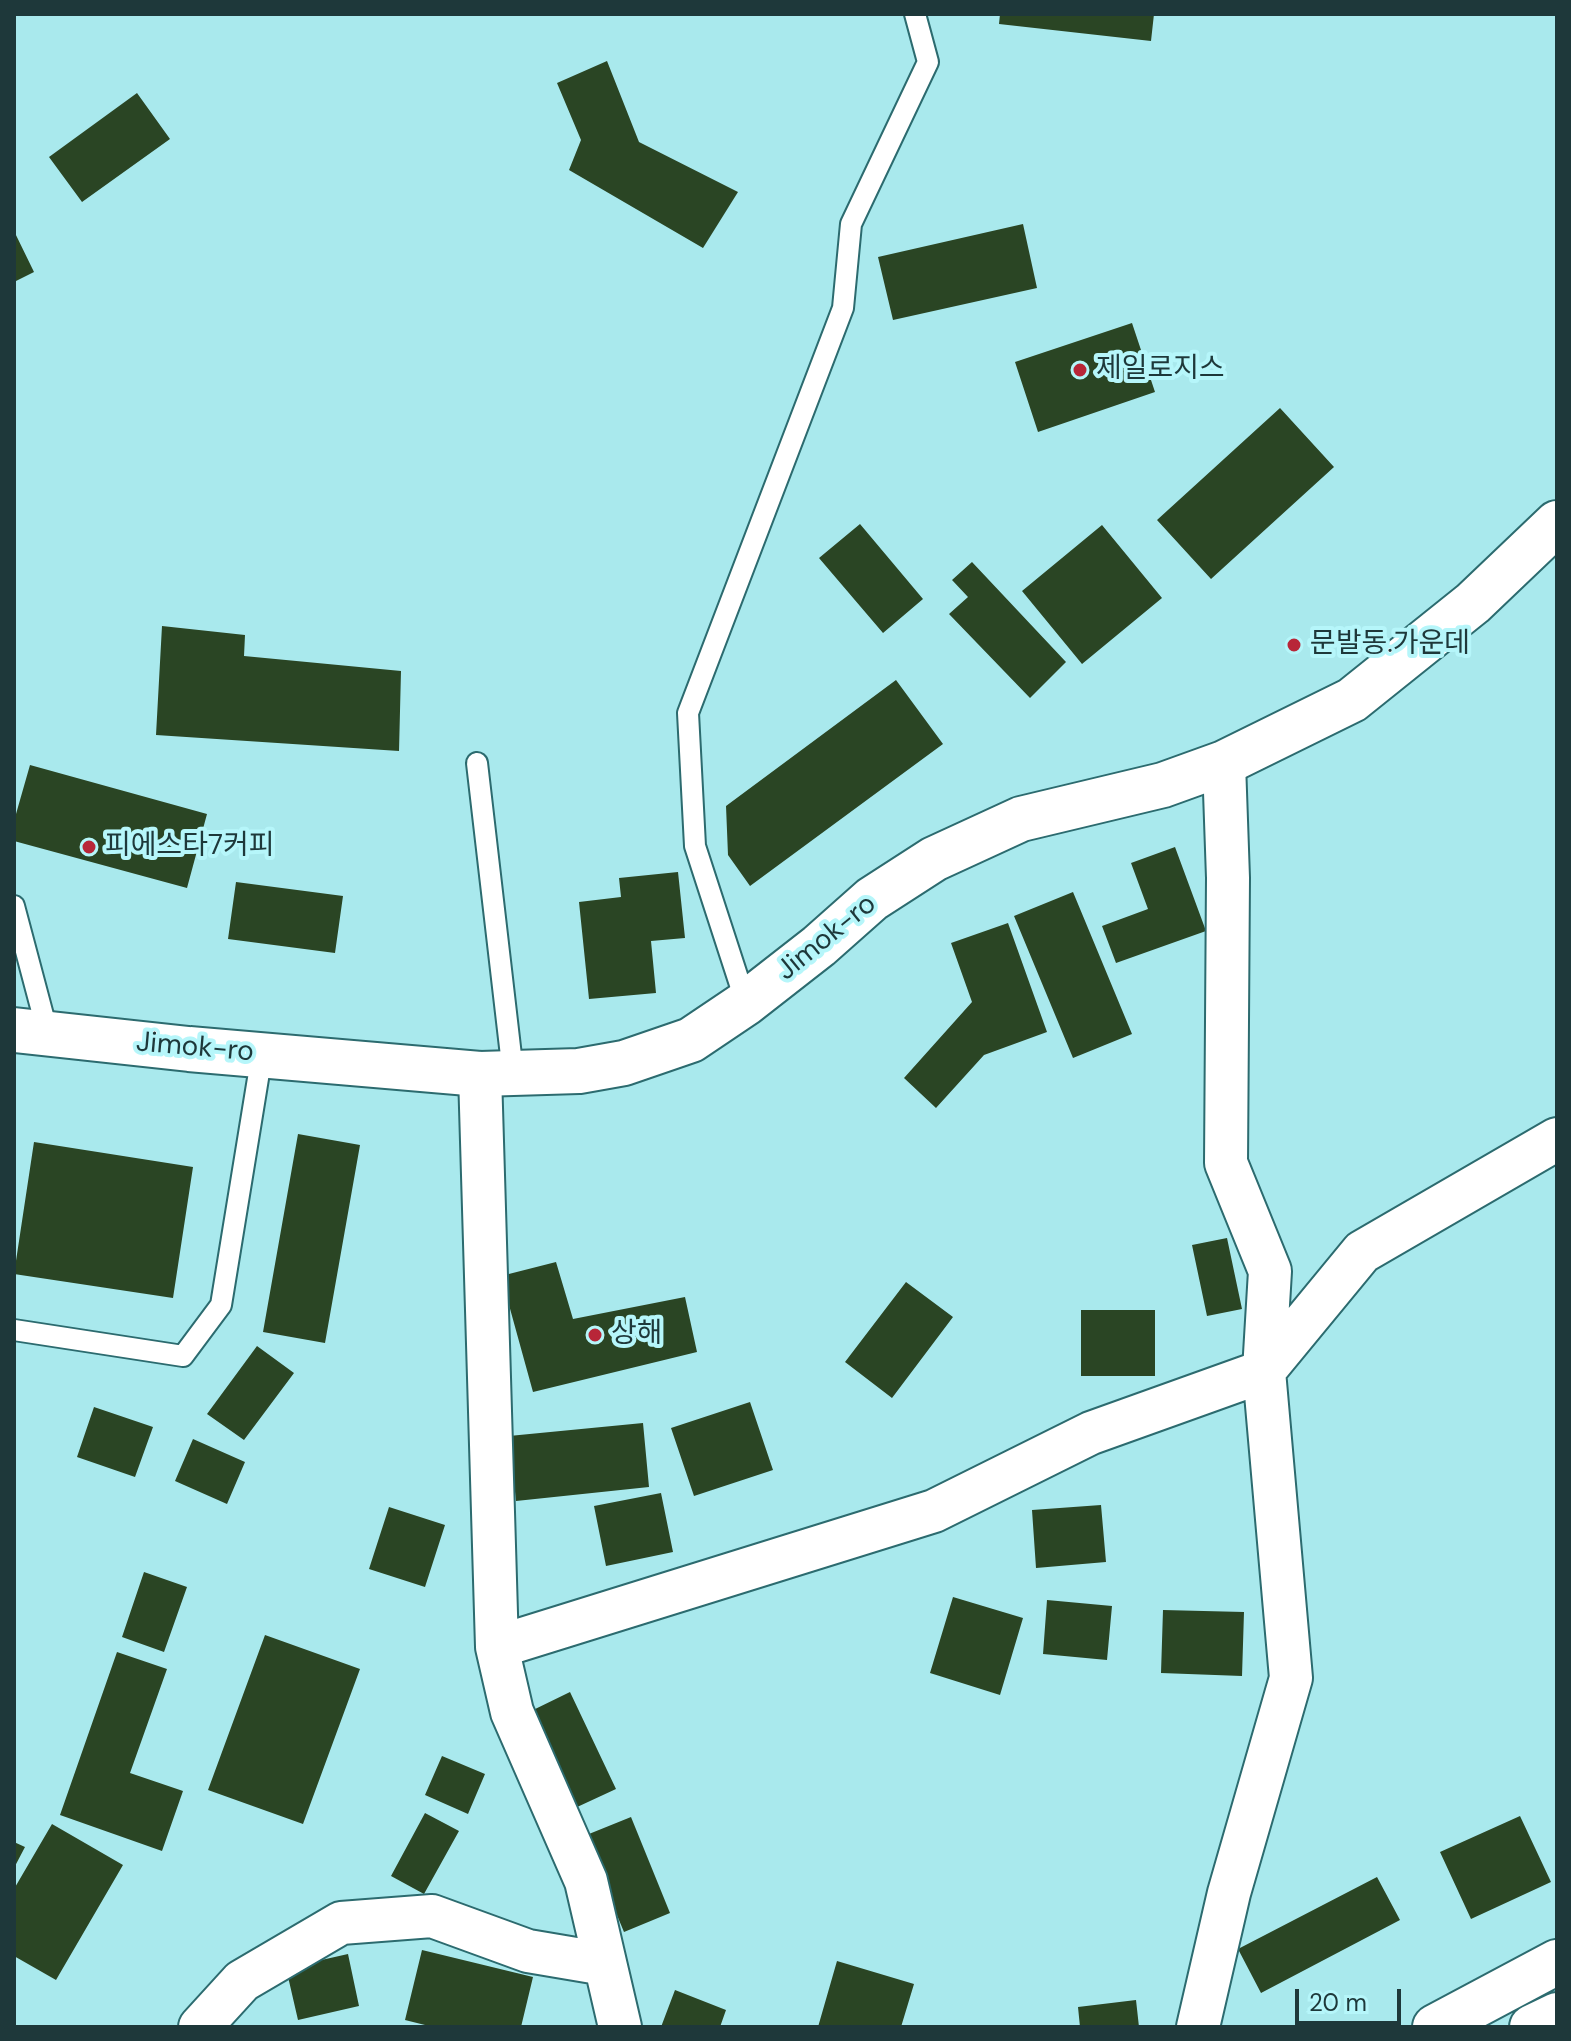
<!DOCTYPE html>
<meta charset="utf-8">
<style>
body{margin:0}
#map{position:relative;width:1571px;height:2041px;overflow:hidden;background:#a9e9ed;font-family:"DM Sans",sans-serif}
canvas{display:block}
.frame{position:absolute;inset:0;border:16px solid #1e383a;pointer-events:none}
.scale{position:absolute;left:1295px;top:1989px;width:106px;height:36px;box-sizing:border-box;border:4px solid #1e383a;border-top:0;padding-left:10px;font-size:24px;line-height:28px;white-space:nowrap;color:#1e383a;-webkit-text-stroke:6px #b6f6fa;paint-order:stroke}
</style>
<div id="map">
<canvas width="1571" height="2041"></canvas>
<div class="frame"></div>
<div class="scale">20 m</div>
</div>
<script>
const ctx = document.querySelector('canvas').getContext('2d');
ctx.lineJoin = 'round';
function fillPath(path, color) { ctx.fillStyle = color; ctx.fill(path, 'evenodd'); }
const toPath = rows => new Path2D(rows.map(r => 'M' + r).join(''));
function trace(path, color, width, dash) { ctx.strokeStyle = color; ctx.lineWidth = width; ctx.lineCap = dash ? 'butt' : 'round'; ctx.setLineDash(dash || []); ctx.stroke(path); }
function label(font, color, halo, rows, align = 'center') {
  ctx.font = font + ' "DM Sans","Noto Sans KR",sans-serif'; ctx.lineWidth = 8; ctx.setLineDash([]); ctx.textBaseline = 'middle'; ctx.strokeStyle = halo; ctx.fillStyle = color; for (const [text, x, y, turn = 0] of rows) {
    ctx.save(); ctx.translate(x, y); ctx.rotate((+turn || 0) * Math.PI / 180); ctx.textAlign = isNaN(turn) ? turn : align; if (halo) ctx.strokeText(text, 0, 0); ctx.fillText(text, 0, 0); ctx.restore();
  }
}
const building = toPath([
 [1000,14,1154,14,1151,41,999,24],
 [607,61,639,142,738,192,703,248,569,170,581,140,557,83],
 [137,93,170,139,82,202,49,157],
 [1023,224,1037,288,893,320,878,257],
 [14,231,34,272,14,282],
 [1132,323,1155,392,1038,432,1015,362],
 [1280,408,1334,467,1211,579,1157,520],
 [860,524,923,599,883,633,819,558],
 [1102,525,1162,598,1082,664,1022,591],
 [972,562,1066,662,1030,698,949,614,968,597,952,580],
 [162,626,245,635,244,656,401,671,399,751,156,735],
 [896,680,943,744,750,886,728,855,726,806],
 [30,765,207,814,187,888,14,841,14,821],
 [1175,847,1206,931,1116,963,1102,926,1148,909,1131,863],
 [678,872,685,938,651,941,656,993,589,999,579,902,621,897,619,878],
 [236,882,343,896,335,953,228,939],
 [1073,892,1132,1034,1073,1058,1014,916],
 [1008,923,1047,1032,984,1055,936,1108,904,1078,972,1002,951,943],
 [298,1134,360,1145,325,1343,263,1332],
 [34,1142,193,1167,173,1298,14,1274],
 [1227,1238,1242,1309,1207,1316,1192,1245],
 [556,1262,573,1319,685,1297,697,1352,533,1392,501,1276],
 [906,1282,953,1317,892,1398,845,1362],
 [1081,1310,1155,1310,1155,1376,1081,1376],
 [257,1346,294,1373,244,1440,207,1414],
 [750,1402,773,1470,694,1496,671,1428],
 [94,1407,153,1427,135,1477,77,1457],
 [643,1423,649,1487,516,1501,509,1436],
 [193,1439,245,1462,227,1504,175,1481],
 [661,1493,673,1552,606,1566,594,1506],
 [1101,1505,1106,1562,1036,1568,1032,1510],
 [389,1507,445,1525,425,1587,369,1569],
 [144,1572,187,1587,164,1652,122,1637],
 [953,1597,1023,1618,1000,1695,930,1673],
 [1047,1600,1112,1606,1107,1660,1043,1654],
 [1163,1610,1244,1612,1242,1676,1161,1673],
 [265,1635,360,1669,303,1824,208,1790],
 [117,1652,167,1669,130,1773,183,1791,162,1851,60,1815],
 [570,1692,616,1789,575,1808,529,1712],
 [442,1756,485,1774,468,1814,425,1795],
 [425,1813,459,1831,424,1894,391,1876],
 [1520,1816,1551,1882,1471,1919,1440,1852],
 [631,1817,670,1913,624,1932,584,1836],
 [52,1824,123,1865,56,1980,14,1956,14,1889],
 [14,1842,25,1847,14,1868],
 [1377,1877,1400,1920,1261,1993,1238,1949],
 [422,1950,533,1977,521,2027,433,2027,405,2020],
 [348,1954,359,2006,298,2020,286,1968],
 [837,1961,914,1984,901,2027,818,2027],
 [675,1990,726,2010,720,2027,661,2027],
 [1136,2000,1139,2027,1080,2027,1078,2007]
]);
const lane = toPath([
 [477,763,513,1073],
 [14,906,48,1034],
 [746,1003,695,846,688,713,843,308,851,224,928,62,915,14],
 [14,1330,183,1356,221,1305,262,1054]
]);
const street = toPath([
 [480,1074,497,1647,512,1712,586,1881,620,2027],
 [497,1647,934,1511,1091,1433,1264,1371,1362,1252,1557,1139],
 [200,2027,242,1981,341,1923,432,1916,528,1951,605,1964],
 [1198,2027,1229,1893,1291,1678,1264,1371,1270,1271,1226,1163,1228,878,1224,763]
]);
const secondary = toPath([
 [14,1030,189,1049,480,1074,579,1071,624,1063,691,1040,746,1003,819,946,872,899,934,859,1021,819,1163,785,1224,763,1352,700,1473,603,1557,523],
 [1435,2027,1557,1962],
 [1532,2027,1557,2015]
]);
const markers = [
 [1080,370,8,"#b82638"],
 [1294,645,8,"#b82638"],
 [89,847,8,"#b82638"],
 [595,1335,8,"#b82638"]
];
const poiNames = [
 ["제일로지스",1096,370],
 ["문발동.가운데",1310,645],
 ["피에스타7커피",105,847],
 ["상해",611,1335]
];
const streetNames = [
 ["Jimok-ro",827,938,-39],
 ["Jimok-ro",195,1048,5]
];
fillPath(building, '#2a4524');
trace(lane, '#2c6b6f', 24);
trace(street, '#2c6b6f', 46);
trace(secondary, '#2c6b6f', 48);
trace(lane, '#fff', 20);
trace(street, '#fff', 42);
trace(secondary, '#fff', 44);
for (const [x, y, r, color] of markers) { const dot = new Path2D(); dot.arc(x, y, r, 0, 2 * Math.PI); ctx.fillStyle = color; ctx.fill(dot); trace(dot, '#b6f6fa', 3); }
label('28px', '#1e383a', '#b6f6fa', poiNames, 'left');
label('28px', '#1e383a', '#b6f6fa', streetNames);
</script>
